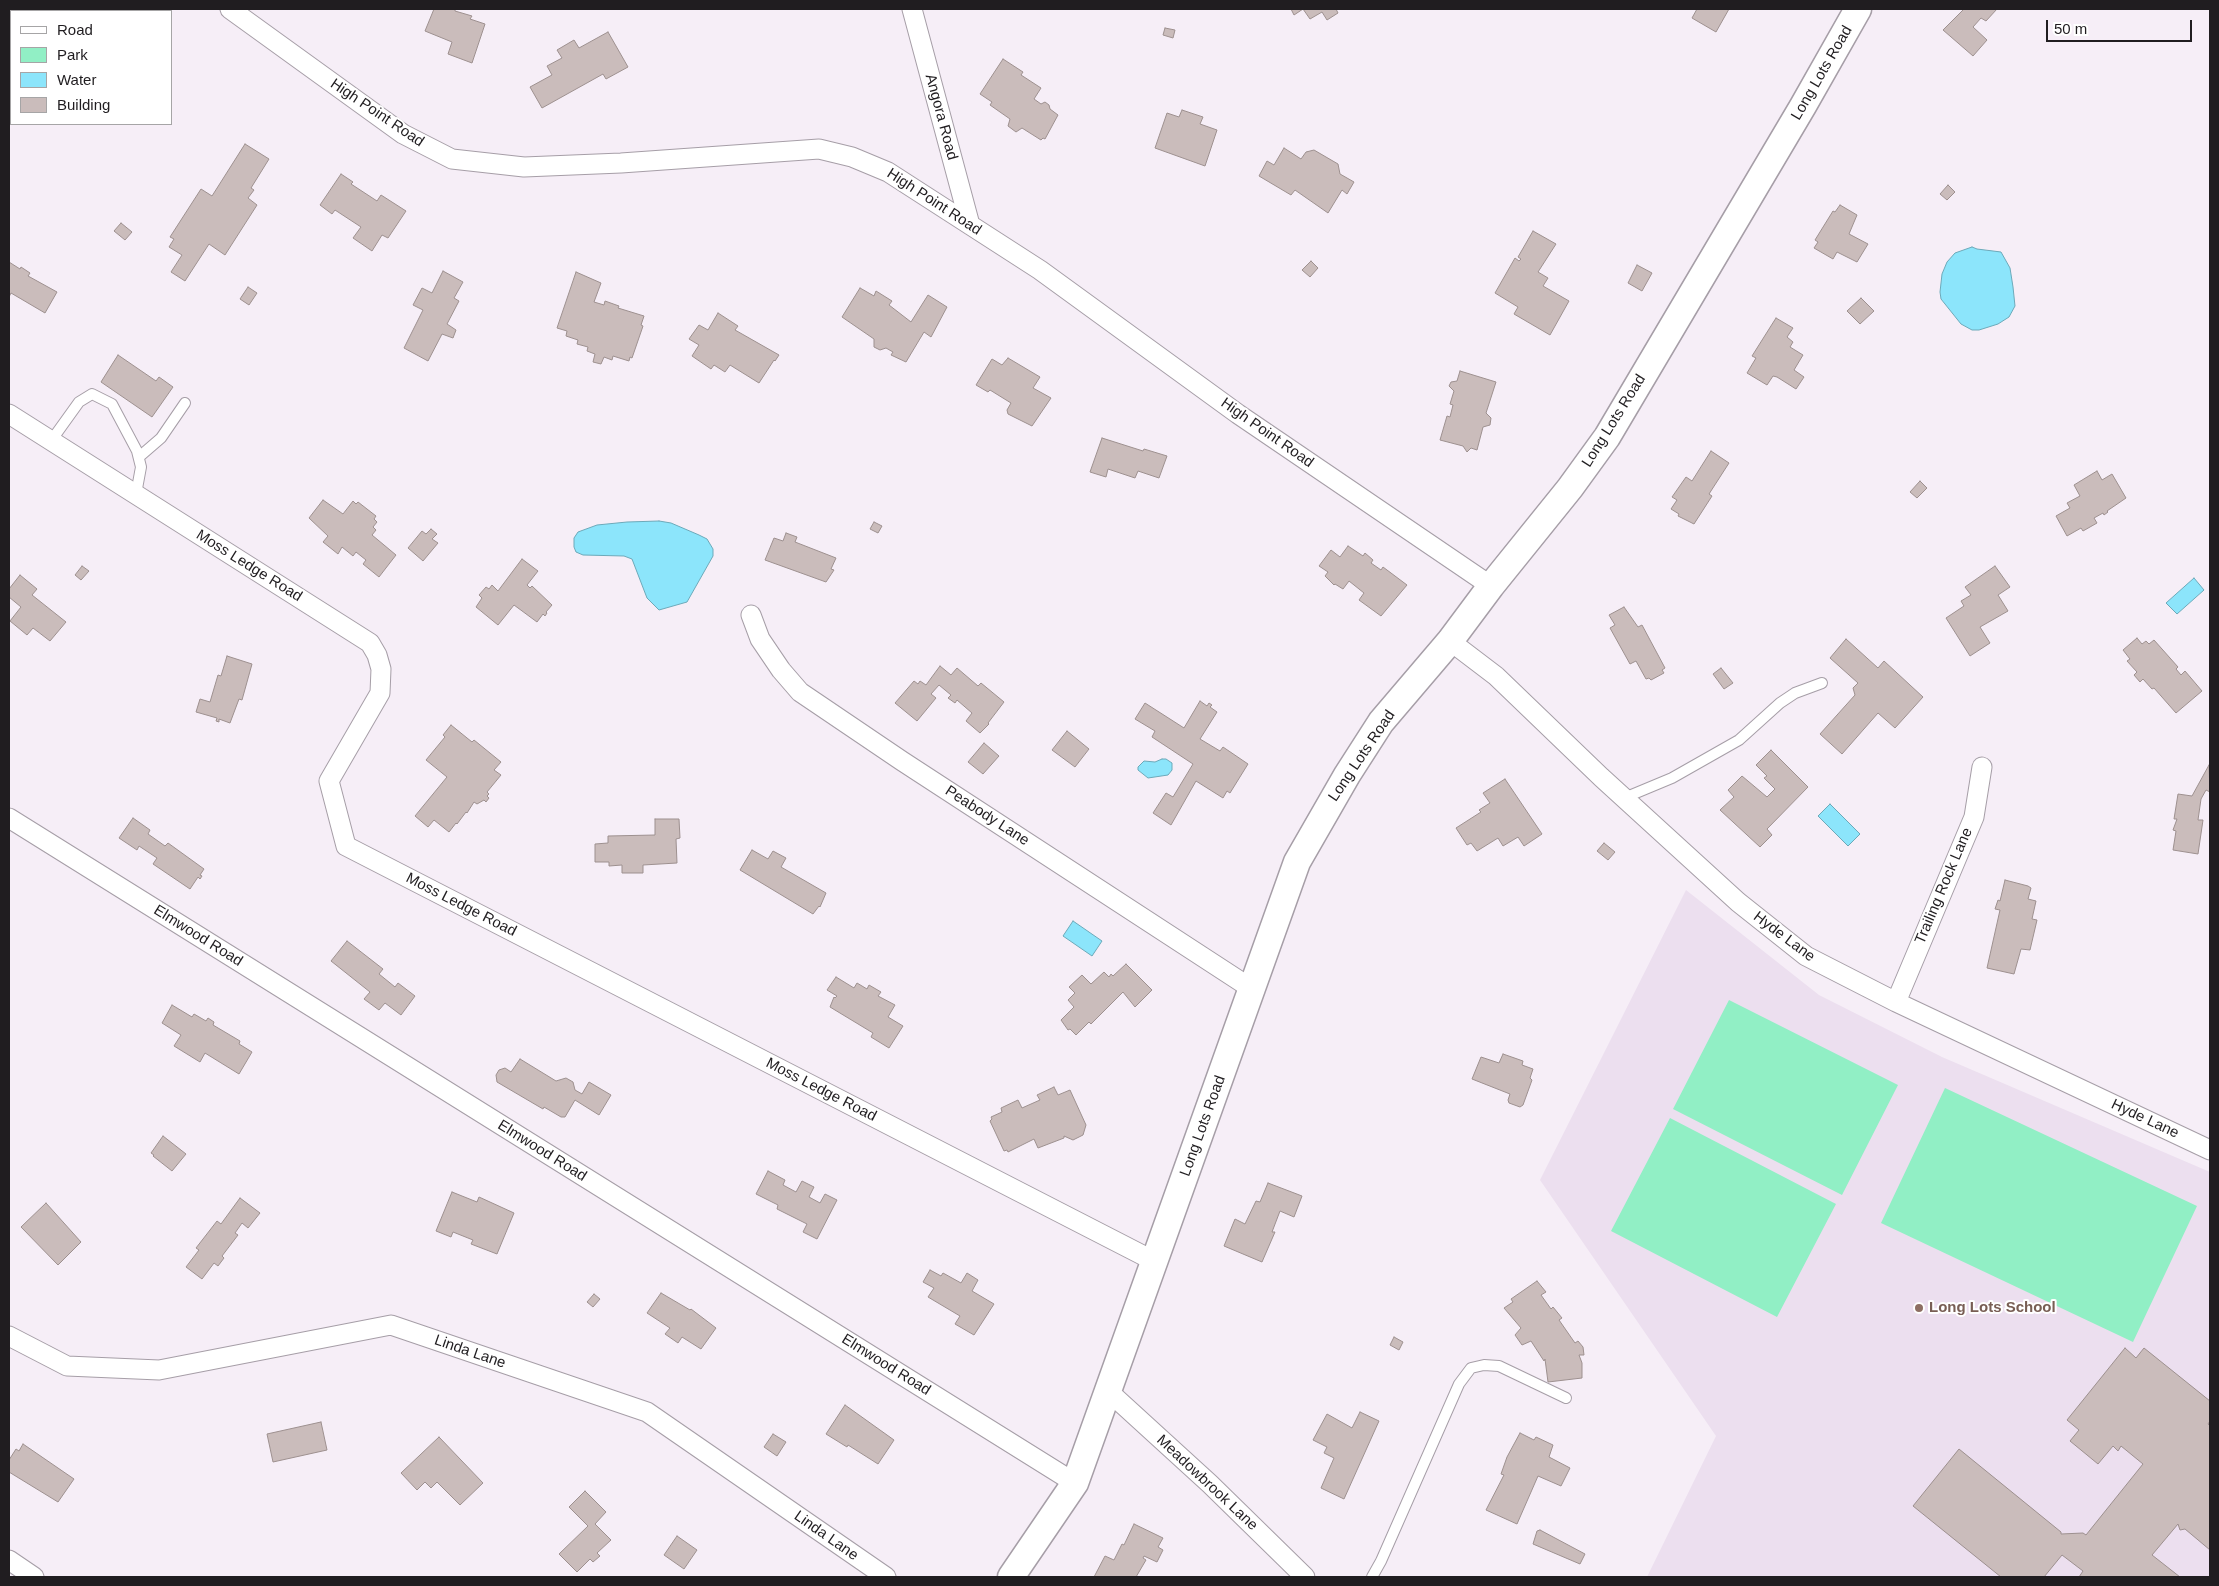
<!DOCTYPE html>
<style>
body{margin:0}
#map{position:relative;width:2219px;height:1586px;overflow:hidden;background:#f6eef7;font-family:Arial,sans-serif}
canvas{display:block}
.frame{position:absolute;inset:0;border:10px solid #201d20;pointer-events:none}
.legend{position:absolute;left:10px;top:10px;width:162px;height:115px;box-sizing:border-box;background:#fff;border:1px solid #a6a5a6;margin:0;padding:6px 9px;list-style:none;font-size:15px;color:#201d20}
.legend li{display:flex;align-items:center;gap:10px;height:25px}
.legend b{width:25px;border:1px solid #a6a5a6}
.scale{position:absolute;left:2046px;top:20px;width:146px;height:22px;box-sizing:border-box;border:2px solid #201d20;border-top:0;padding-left:6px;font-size:15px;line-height:18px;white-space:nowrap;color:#201d20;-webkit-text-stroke:4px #fff;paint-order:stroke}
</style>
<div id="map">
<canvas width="2219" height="1586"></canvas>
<div class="frame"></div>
<ul class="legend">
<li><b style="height:6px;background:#fff"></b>Road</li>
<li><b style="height:14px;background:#91efc5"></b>Park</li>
<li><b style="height:14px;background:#8ce5fb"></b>Water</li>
<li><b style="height:14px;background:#cabcbb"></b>Building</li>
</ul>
<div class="scale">50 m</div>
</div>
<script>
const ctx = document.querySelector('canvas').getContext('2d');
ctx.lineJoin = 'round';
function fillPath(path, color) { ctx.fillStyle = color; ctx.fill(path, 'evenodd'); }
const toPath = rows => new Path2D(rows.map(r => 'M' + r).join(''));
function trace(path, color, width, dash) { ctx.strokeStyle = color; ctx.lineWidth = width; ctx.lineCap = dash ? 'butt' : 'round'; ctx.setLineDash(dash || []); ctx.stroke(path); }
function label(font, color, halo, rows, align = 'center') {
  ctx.font = font + ' Arial,sans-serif'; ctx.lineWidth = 4; ctx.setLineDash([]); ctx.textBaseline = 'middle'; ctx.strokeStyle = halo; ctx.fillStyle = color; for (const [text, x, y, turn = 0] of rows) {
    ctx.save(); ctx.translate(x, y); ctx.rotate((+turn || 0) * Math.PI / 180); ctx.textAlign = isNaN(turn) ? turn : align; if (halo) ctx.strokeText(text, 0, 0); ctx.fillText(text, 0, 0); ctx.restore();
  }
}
const built = toPath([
 [1686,890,1819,995,1942,1057,2210,1172,2210,1577,1647,1577,1716,1436,1540,1180]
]);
const green = toPath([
 [1729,1000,1898,1085,1842,1195,1673,1109],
 [1945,1088,2197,1206,2133,1342,1881,1223],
 [1670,1118,1836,1204,1777,1317,1611,1231]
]);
const water = toPath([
 [1972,247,1977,249,2001,252,2010,268,2013,287,2015,306,2009,317,1998,324,1979,330,1972,330,1961,324,1941,299,1940,292,1942,274,1947,262,1955,253,1972,247],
 [659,521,671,523,699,535,707,539,713,549,713,556,687,602,659,610,647,598,632,559,624,556,583,555,576,552,574,547,574,538,578,532,597,525,627,522,659,521],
 [2194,578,2204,590,2177,614,2166,603,2194,578],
 [1162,759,1166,759,1172,763,1172,770,1168,775,1148,778,1138,770,1138,767,1144,761,1155,762,1162,759],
 [1830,804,1860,834,1848,846,1818,816,1830,804],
 [1073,921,1102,941,1092,956,1063,936,1073,921]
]);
const building = toPath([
 [9,9,48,9,46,11,11,11,11,43,9,46,9,9],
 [434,9,455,9,455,11,472,16,470,19,485,24,472,63,448,54,452,42,425,31,434,9],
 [1291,9,1336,9,1338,13,1327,20,1322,12,1310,19,1303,9,1294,15,1291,9],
 [1697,9,1729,9,1716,32,1692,18,1697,9],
 [1964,9,1997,9,1986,21,1981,18,1973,27,1987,40,1973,56,1943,30,1964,9],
 [1165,28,1175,30,1173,38,1163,35,1165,28],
 [608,32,628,67,606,79,603,74,542,108,530,87,552,75,547,66,562,58,557,50,574,40,579,48,608,32],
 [1003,59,1023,72,1021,75,1041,88,1034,99,1041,104,1045,102,1049,105,1050,109,1058,115,1045,139,1043,138,1041,140,1022,128,1016,132,1008,126,1010,119,990,105,992,102,980,94,1003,59],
 [1182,110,1203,117,1200,124,1217,130,1205,166,1155,148,1167,113,1179,117,1182,110],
 [245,144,269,159,251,188,254,190,248,198,257,205,225,255,209,244,185,281,171,272,182,255,169,247,174,239,170,237,201,189,212,196,245,144],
 [1284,148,1301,159,1306,152,1314,150,1338,164,1340,174,1354,182,1347,194,1342,190,1328,213,1295,190,1291,195,1259,176,1267,161,1274,165,1284,148],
 [341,174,353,182,351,184,377,201,381,195,406,211,388,238,382,235,372,251,353,238,361,227,335,210,332,214,320,205,341,174],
 [1948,185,1955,192,1947,200,1940,194,1948,185],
 [1840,205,1857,215,1849,234,1868,244,1857,262,1837,252,1833,259,1814,248,1818,242,1815,240,1833,211,1835,212,1840,205],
 [121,223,132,232,125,240,114,231,121,223],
 [1533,231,1556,244,1538,272,1548,278,1543,286,1569,301,1550,335,1514,314,1518,307,1495,293,1515,258,1519,261,1521,259,1518,257,1533,231],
 [1311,261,1318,268,1310,277,1302,270,1311,261],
 [9,262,20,269,21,267,30,273,28,276,57,292,45,313,11,293,9,297,9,262],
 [1637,265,1652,273,1642,291,1628,283,1637,265],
 [443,271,463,282,454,298,459,301,447,324,456,330,453,338,442,334,428,361,404,348,423,310,413,305,422,288,432,293,443,271],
 [576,272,601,283,594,302,604,305,605,301,619,306,618,308,644,316,641,325,643,326,632,358,630,357,629,361,613,356,612,360,604,357,601,364,593,362,595,354,587,351,588,347,577,344,578,340,566,336,567,331,557,328,576,272],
 [248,287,257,293,249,305,240,299,248,287],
 [860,288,874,296,876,291,892,301,889,305,911,322,928,295,947,307,931,337,924,332,906,362,891,355,893,352,886,348,880,350,874,347,874,339,842,317,860,288],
 [1861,298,1874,311,1860,324,1847,311,1861,298],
 [718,313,738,326,735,330,779,355,775,361,774,360,759,383,730,365,725,372,714,365,711,369,692,356,699,345,689,339,699,325,708,330,718,313],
 [1776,318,1793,328,1787,337,1793,342,1790,347,1803,355,1794,370,1804,377,1796,389,1777,377,1773,376,1767,385,1747,373,1756,358,1752,356,1776,318],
 [118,355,156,381,159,377,173,387,152,417,101,382,118,355],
 [1008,358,1040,377,1033,388,1051,398,1032,426,1008,414,1007,410,1011,403,990,390,988,392,976,385,992,359,1002,365,1008,358],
 [1460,371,1496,382,1486,413,1491,418,1490,425,1483,427,1477,450,1471,448,1467,452,1463,446,1440,440,1447,416,1450,417,1453,405,1450,404,1454,391,1449,386,1451,382,1457,381,1460,371],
 [1102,438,1143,451,1144,449,1167,456,1159,478,1138,471,1135,478,1108,469,1106,477,1090,472,1102,438],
 [1711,451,1729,463,1709,494,1712,496,1694,524,1678,516,1679,514,1671,509,1677,500,1672,497,1686,477,1692,481,1711,451],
 [2097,471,2102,480,2112,474,2126,498,2107,511,2108,512,2104,515,2103,513,2094,518,2097,523,2083,531,2081,528,2067,536,2056,516,2070,508,2067,503,2080,496,2074,485,2097,471],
 [1920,481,1927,488,1917,498,1910,492,1920,481],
 [323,500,343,514,353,501,356,504,358,502,376,516,374,519,377,522,373,527,376,530,372,535,396,555,379,577,363,564,366,560,356,552,353,556,342,547,338,554,323,542,328,536,309,518,323,500],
 [874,522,882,526,878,533,870,529,874,522],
 [431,529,437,534,432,539,438,543,423,561,408,548,422,531,426,534,431,529],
 [786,533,797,537,795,542,836,558,831,569,834,570,826,582,765,560,774,538,783,541,786,533],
 [1348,546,1363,556,1365,553,1373,560,1371,563,1381,570,1383,567,1407,585,1381,616,1359,600,1364,593,1349,581,1343,589,1335,584,1334,585,1325,576,1328,572,1319,566,1331,550,1340,557,1348,546],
 [522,559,538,571,527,585,530,588,532,586,552,605,546,612,547,613,545,616,543,614,537,622,514,605,498,625,476,607,482,598,479,595,486,587,489,589,492,585,498,591,522,559],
 [82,566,89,571,81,580,75,575,82,566],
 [1995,566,2010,587,1998,595,2008,611,1980,627,1990,643,1970,656,1946,618,1964,606,1961,601,1971,595,1965,587,1995,566],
 [20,575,37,589,32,595,66,622,50,641,33,628,27,635,10,621,21,607,9,597,9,589,20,575],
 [1624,607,1638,627,1642,625,1665,668,1662,670,1664,673,1651,680,1649,678,1646,679,1636,661,1630,664,1610,628,1615,625,1609,615,1624,607],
 [2137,638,2142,644,2146,641,2149,644,2154,640,2178,667,2176,669,2181,675,2185,671,2202,691,2176,713,2154,688,2152,689,2143,679,2140,682,2134,675,2137,672,2127,661,2130,659,2123,650,2137,638],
 [1846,639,1878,668,1884,661,1923,697,1895,728,1878,713,1842,754,1820,734,1855,695,1853,688,1858,683,1830,658,1846,639],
 [227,656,252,664,242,700,239,699,230,723,219,719,219,722,216,721,217,718,196,712,200,699,210,702,218,675,221,676,227,656],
 [940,666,951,675,957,668,978,686,981,683,1004,702,988,723,989,724,980,733,966,721,972,713,957,700,955,703,948,698,951,695,939,685,931,694,936,698,917,721,895,703,914,681,918,684,920,681,926,685,940,666],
 [1721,668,1733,683,1724,689,1713,674,1721,668],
 [1200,701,1207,706,1209,703,1212,705,1210,707,1217,712,1200,739,1220,751,1223,747,1248,764,1230,793,1227,791,1223,798,1196,781,1171,825,1153,813,1166,793,1173,797,1193,764,1152,737,1155,731,1135,719,1145,703,1184,728,1200,701],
 [451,725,472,742,474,740,501,762,494,770,501,775,487,792,489,794,487,796,489,798,486,802,484,800,477,804,474,802,467,813,466,812,457,824,456,823,449,832,434,820,428,827,415,816,447,777,426,760,445,737,443,735,451,725],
 [1067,731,1089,749,1075,767,1052,750,1067,731],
 [984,743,999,756,983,774,968,762,984,743],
 [1771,750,1808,787,1767,829,1772,835,1760,847,1720,810,1734,797,1728,790,1742,776,1767,797,1775,789,1764,778,1767,776,1756,765,1771,750],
 [2209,765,2210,792,2206,790,2201,799,2198,820,2203,820,2198,854,2173,850,2176,831,2173,830,2177,819,2174,819,2178,794,2192,796,2209,765],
 [1505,779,1542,834,1524,846,1518,837,1503,846,1498,838,1477,851,1471,843,1467,845,1456,828,1481,812,1479,810,1490,803,1483,793,1505,779],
 [133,818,150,830,148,834,165,846,168,843,204,869,200,875,202,876,200,879,198,877,190,889,153,864,157,858,139,846,137,850,119,838,133,818],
 [655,819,679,819,680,838,676,839,677,863,643,865,643,873,622,873,622,865,609,866,609,862,595,862,595,844,608,843,608,836,655,835,655,819],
 [1604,843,1615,852,1608,860,1597,851,1604,843],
 [752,850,768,859,773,851,786,858,781,867,826,893,820,907,819,906,813,914,740,870,752,850],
 [2005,880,2028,886,2031,888,2028,899,2036,901,2032,919,2037,920,2030,950,2021,949,2014,974,1987,968,2000,910,1995,909,1998,900,2000,901,2005,880],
 [347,941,383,969,379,974,395,987,398,983,415,996,401,1015,385,1003,379,1010,364,999,370,992,331,961,347,941],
 [1126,964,1152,990,1135,1007,1123,992,1091,1024,1089,1022,1076,1035,1070,1029,1068,1030,1061,1020,1074,1007,1068,1000,1075,993,1069,987,1082,975,1091,984,1104,972,1109,977,1111,974,1113,976,1126,964],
 [836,977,854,988,857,983,867,989,869,985,881,992,878,996,895,1005,888,1017,903,1026,889,1048,871,1037,873,1033,830,1007,834,997,835,998,837,996,827,990,836,977],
 [172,1005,192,1017,194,1014,206,1021,208,1018,214,1022,213,1025,240,1041,239,1044,252,1052,239,1074,205,1053,200,1062,174,1046,181,1035,162,1023,172,1005],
 [1503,1054,1523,1061,1522,1065,1533,1069,1530,1078,1532,1080,1523,1105,1520,1107,1509,1103,1508,1100,1510,1094,1472,1079,1481,1057,1499,1063,1503,1054],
 [520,1059,556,1081,566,1078,573,1082,575,1090,582,1094,589,1082,611,1095,599,1115,575,1100,565,1117,561,1117,544,1107,543,1109,497,1082,496,1075,499,1070,505,1068,511,1072,520,1059],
 [1054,1087,1058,1095,1070,1090,1086,1125,1083,1135,1073,1140,1064,1136,1064,1138,1038,1148,1034,1139,1008,1152,1007,1150,1004,1151,990,1121,992,1119,991,1117,1002,1112,1001,1108,1018,1100,1022,1108,1040,1100,1037,1095,1054,1087],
 [163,1136,186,1154,172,1171,153,1156,154,1155,151,1153,163,1136],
 [768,1171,785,1180,783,1185,796,1192,802,1181,814,1187,809,1197,820,1203,825,1194,837,1200,817,1239,803,1232,807,1224,777,1209,778,1205,756,1194,768,1171],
 [1268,1183,1302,1196,1294,1217,1280,1211,1272,1232,1275,1232,1262,1262,1224,1246,1235,1219,1245,1224,1256,1201,1260,1202,1268,1183],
 [452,1192,477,1202,479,1197,514,1213,497,1254,471,1244,473,1240,453,1232,451,1237,436,1231,452,1192],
 [240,1198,260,1213,248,1228,242,1223,235,1233,238,1235,222,1256,224,1258,218,1266,214,1263,202,1279,186,1267,199,1250,196,1248,217,1221,221,1224,240,1198],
 [46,1203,81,1242,58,1265,21,1227,46,1203],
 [930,1270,941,1276,943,1273,961,1283,967,1273,978,1280,972,1291,994,1304,974,1335,955,1324,960,1316,928,1297,934,1288,923,1282,930,1270],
 [1537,1281,1546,1292,1541,1295,1551,1309,1553,1307,1562,1318,1559,1320,1575,1343,1578,1341,1583,1347,1584,1355,1579,1355,1582,1363,1582,1378,1548,1382,1545,1359,1544,1361,1531,1341,1522,1345,1515,1335,1521,1328,1504,1308,1513,1302,1511,1299,1537,1281],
 [661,1293,690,1310,691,1309,716,1328,701,1349,682,1337,678,1343,665,1334,670,1328,647,1313,661,1293],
 [594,1294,600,1299,593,1307,587,1302,594,1294],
 [1394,1337,1403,1342,1399,1350,1390,1345,1394,1337],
 [2125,1348,2136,1358,2144,1348,2210,1401,2210,1421,2208,1424,2210,1426,2210,1550,2185,1529,2180,1530,2178,1524,2152,1555,2180,1577,2079,1577,2083,1571,2062,1555,2044,1577,2001,1577,1913,1506,1959,1449,2061,1532,2061,1534,2083,1533,2086,1535,2143,1464,2121,1446,2118,1451,2113,1446,2098,1464,2070,1441,2079,1430,2067,1420,2125,1348],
 [845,1405,894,1440,878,1464,848,1445,847,1447,826,1434,845,1405],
 [1360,1412,1379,1421,1344,1499,1321,1488,1334,1458,1324,1453,1327,1447,1313,1440,1327,1414,1352,1428,1360,1412],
 [321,1422,327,1450,273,1462,267,1434,321,1422],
 [1520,1433,1534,1440,1536,1437,1553,1445,1549,1457,1570,1468,1561,1486,1538,1476,1517,1524,1486,1510,1504,1475,1501,1474,1507,1457,1520,1433],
 [773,1434,786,1442,777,1456,764,1447,773,1434],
 [439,1437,483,1483,460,1505,437,1482,431,1488,425,1482,417,1490,401,1473,439,1437],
 [23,1444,74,1479,58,1502,9,1472,9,1460,16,1449,19,1451,23,1444],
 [585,1491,606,1512,595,1524,611,1540,597,1553,600,1556,593,1562,590,1559,577,1572,559,1554,588,1526,569,1507,585,1491],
 [1134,1524,1163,1538,1158,1547,1163,1550,1157,1562,1144,1556,1143,1558,1146,1560,1136,1577,1094,1577,1105,1556,1114,1560,1122,1544,1124,1545,1134,1524],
 [1540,1530,1585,1554,1580,1564,1533,1544,1537,1531,1540,1530],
 [677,1536,697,1550,684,1569,664,1555,677,1536]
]);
const lane = toPath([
 [51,441,79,402,92,394,112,404,137,451,141,467,136,494],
 [139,457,161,438,185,403],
 [1624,798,1672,778,1739,740,1780,703,1795,693,1822,683],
 [1372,1577,1381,1561,1459,1384,1471,1368,1484,1365,1499,1366,1566,1398]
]);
const street = toPath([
 [230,9,403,134,452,159,524,167,621,163,819,149,852,157,888,172,1040,270,1238,414,1491,586],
 [912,9,970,225],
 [9,414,370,643,377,655,381,669,380,693,329,781,346,846,1154,1261],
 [751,615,760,639,781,670,800,692,902,761,1252,989],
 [1450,641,1496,676,1601,777,1738,902,1806,956,1896,1002,2210,1150],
 [9,818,1075,1483],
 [1896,1002,1974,817,1982,767],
 [9,1336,67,1366,159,1370,391,1325,647,1412,886,1577],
 [1107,1390,1210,1484,1305,1577],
 [9,1560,34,1577]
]);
const secondary = toPath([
 [1011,1577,1075,1483,1297,862,1347,775,1381,722,1450,641,1491,586,1570,488,1607,437,1803,106,1858,9]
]);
const markers = [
 [1919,1308,5,"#8d6e63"]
];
const streetNames = [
 ["Long Lots Road",1822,73,-60],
 ["High Point Road",377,113,34],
 ["Angora Road",941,117,75],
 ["High Point Road",934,202,33],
 ["Long Lots Road",1614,421,-58],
 ["High Point Road",1267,433,35],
 ["Moss Ledge Road",249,566,32],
 ["Long Lots Road",1362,756,-56],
 ["Peabody Lane",987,816,33],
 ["Trailing Rock Lane",1944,886,-67],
 ["Moss Ledge Road",461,905,27],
 ["Elmwood Road",198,936,32],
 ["Hyde Lane",1784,937,37],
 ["Moss Ledge Road",821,1090,27],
 ["Hyde Lane",2145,1119,25],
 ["Long Lots Road",1203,1126,-70],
 ["Elmwood Road",542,1151,32],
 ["Linda Lane",470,1352,19],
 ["Elmwood Road",886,1365,32],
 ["Meadowbrook Lane",1207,1483,43],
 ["Linda Lane",826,1536,35]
];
const educationNames = [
 ["Long Lots School",1929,1308]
];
fillPath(built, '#ecdfef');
fillPath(green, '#91efc5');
fillPath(water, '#8ce5fb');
trace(water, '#6ca9b9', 1);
fillPath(building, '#cabcbb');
trace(building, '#9d908f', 1);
trace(lane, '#a69ea7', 12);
trace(street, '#a69ea7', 21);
trace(secondary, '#a69ea7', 29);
trace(lane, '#fff', 10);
trace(street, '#fff', 19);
trace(secondary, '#fff', 26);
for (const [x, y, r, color] of markers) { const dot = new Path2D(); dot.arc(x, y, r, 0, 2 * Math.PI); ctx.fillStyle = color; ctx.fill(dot); trace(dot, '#fff', 2); }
label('15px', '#201d20', '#fff', streetNames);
label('bold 15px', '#785e54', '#fff', educationNames, 'left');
</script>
